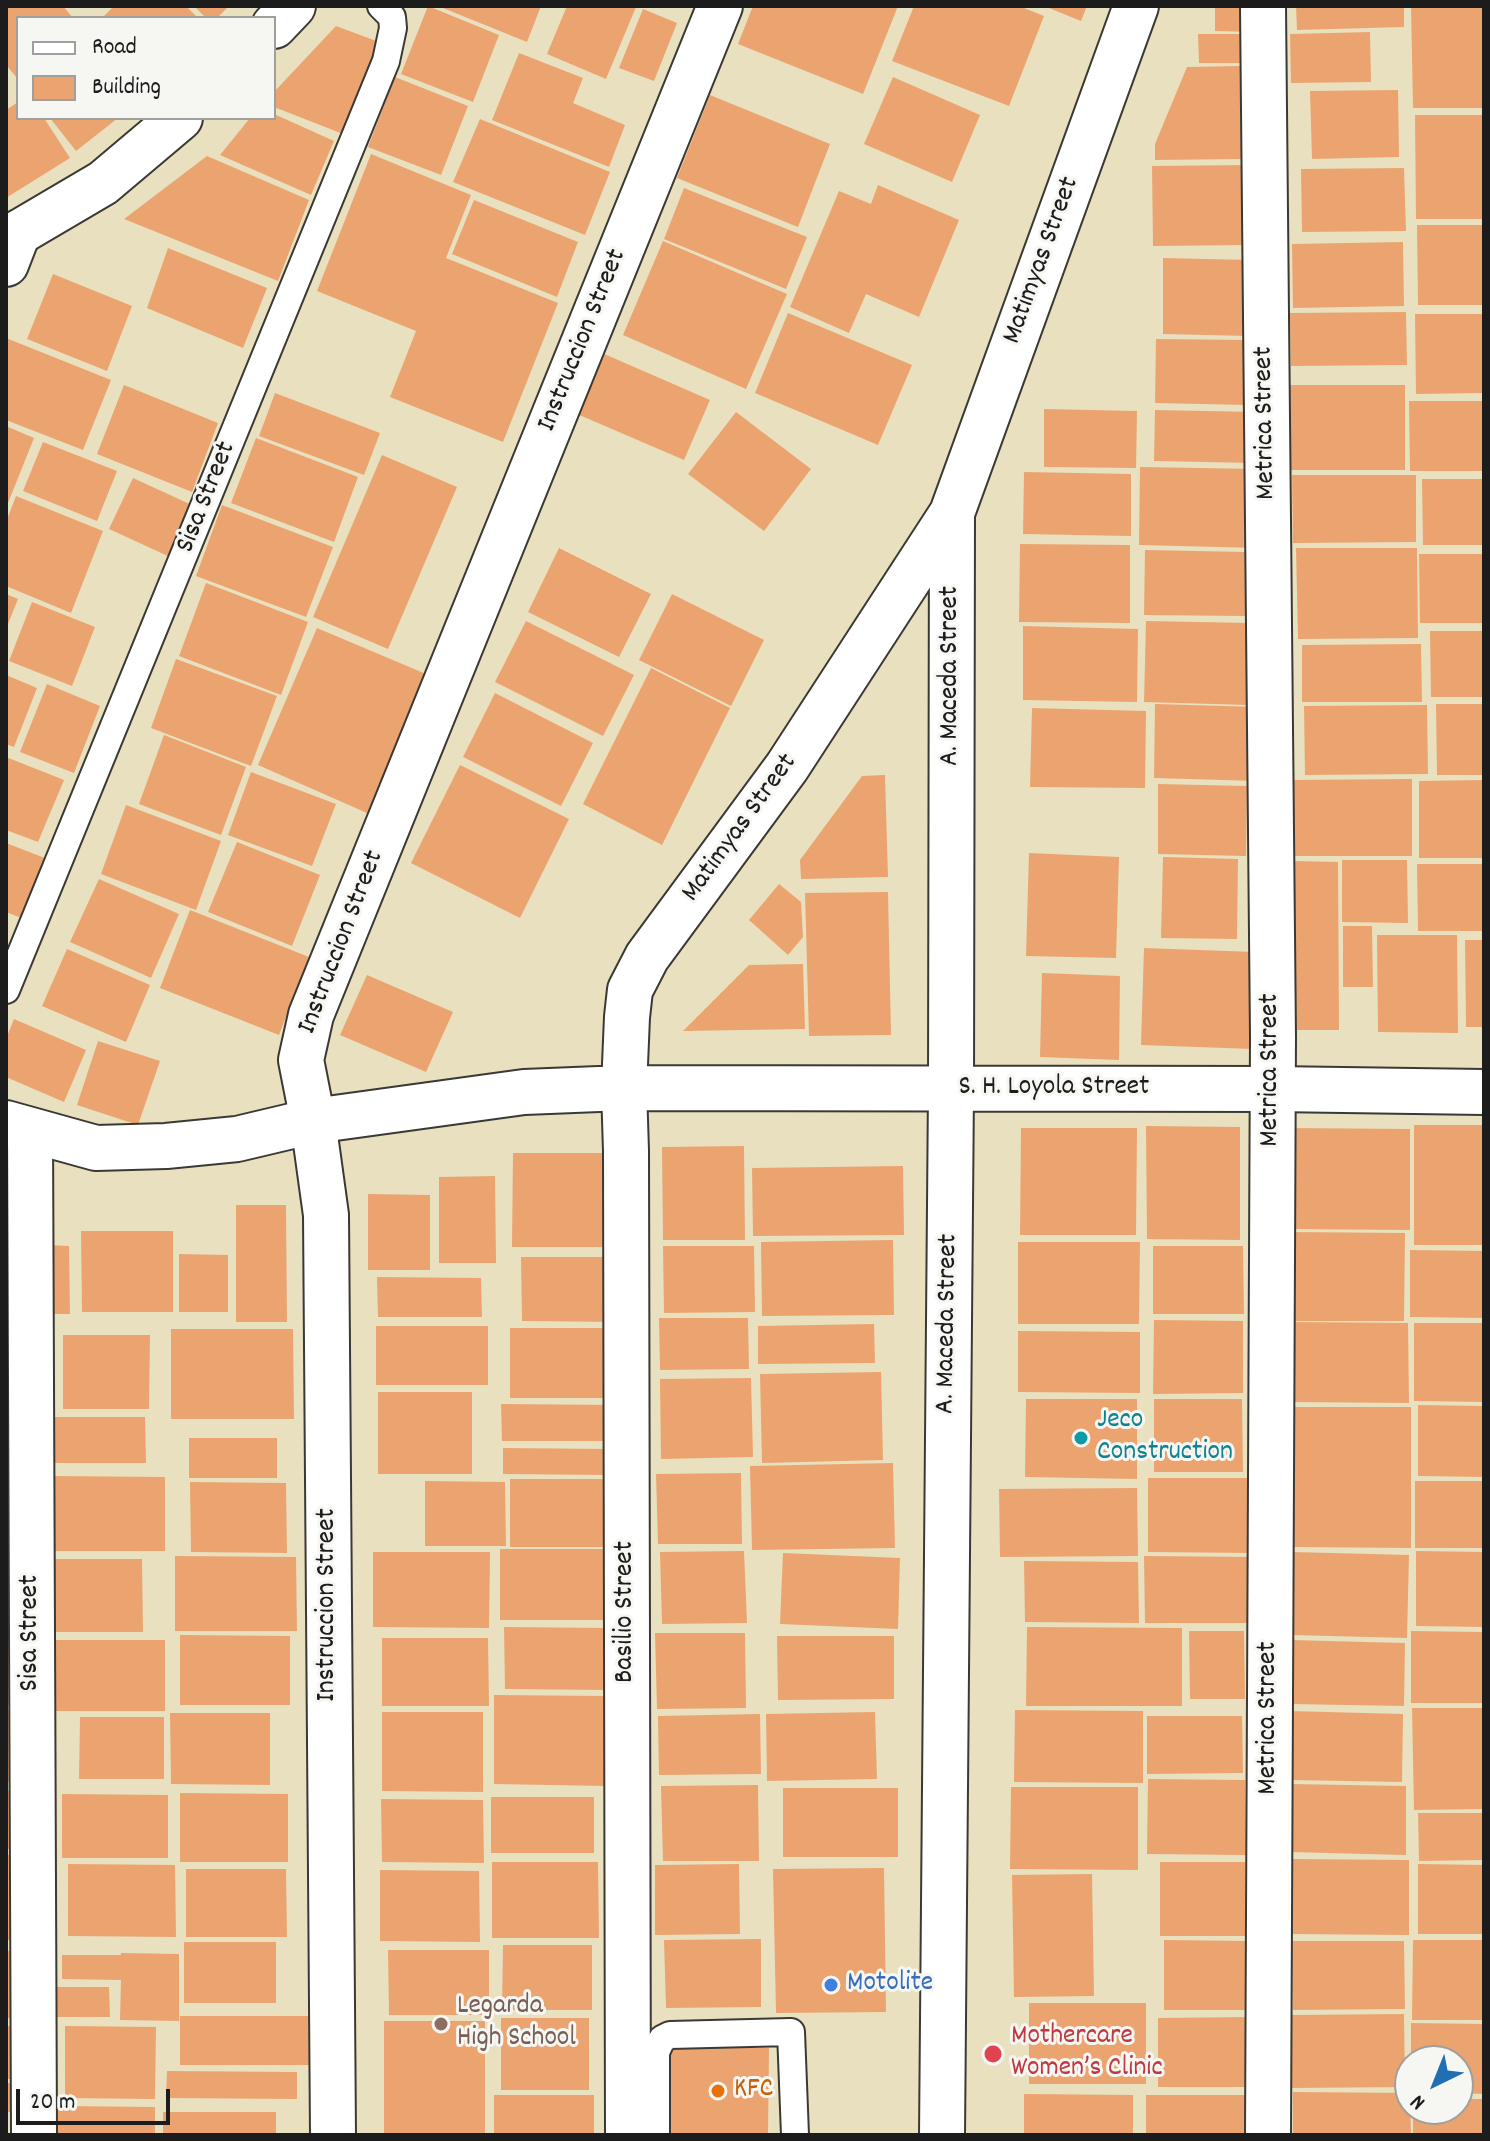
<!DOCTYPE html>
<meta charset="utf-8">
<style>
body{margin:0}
#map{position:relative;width:1490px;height:2141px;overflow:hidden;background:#e9e0bf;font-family:Dekko,sans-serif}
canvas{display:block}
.frame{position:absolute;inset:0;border:8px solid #1c1c1c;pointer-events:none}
.legend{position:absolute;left:16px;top:16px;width:260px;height:104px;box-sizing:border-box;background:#f6f6f2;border:2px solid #9f9f9c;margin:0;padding:10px 14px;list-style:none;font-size:24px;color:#1c1c1c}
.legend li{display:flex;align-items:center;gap:16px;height:40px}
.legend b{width:40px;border:2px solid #9f9f9c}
.north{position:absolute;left:1394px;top:2045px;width:80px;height:80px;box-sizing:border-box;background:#f6f6f2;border:2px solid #9f9f9c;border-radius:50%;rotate:223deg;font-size:22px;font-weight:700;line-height:32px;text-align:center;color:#1c1c1c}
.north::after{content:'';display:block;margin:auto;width:28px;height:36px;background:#1f6fb2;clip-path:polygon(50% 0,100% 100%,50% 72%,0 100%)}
.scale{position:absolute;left:16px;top:2089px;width:154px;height:36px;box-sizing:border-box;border:4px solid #1c1c1c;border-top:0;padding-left:10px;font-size:24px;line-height:28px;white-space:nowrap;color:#1c1c1c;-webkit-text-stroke:6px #f6f6f2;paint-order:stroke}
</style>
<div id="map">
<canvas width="1490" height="2141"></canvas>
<div class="frame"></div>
<ul class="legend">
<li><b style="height:10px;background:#fff"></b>Road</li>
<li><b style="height:22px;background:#eba470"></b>Building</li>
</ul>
<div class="north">N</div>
<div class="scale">20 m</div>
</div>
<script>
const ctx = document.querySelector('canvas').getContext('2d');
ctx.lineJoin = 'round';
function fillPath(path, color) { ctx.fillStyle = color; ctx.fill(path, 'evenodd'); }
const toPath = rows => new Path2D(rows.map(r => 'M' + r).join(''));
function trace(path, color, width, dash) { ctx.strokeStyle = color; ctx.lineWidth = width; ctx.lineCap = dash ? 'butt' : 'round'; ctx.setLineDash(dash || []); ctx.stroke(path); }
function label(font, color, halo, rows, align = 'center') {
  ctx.font = font + ' Dekko,sans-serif'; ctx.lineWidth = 6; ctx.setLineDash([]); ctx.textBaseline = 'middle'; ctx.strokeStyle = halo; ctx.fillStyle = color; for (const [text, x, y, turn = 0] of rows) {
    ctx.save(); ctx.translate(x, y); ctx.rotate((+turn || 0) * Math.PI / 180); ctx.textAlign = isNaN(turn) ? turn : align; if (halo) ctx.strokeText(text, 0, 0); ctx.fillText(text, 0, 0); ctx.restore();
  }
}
const building = toPath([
 [6,6,63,6,73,18,18,18,18,79,6,65],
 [114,6,186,6,198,18,102,18],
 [194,6,229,6,217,18,206,18],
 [428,6,499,35,473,102,401,74],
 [438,6,541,6,527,42],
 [567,6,636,7,606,79,547,54],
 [753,6,898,6,863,94,738,44],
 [914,6,1019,6,1044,16,1009,106,892,61],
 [1044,6,1087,6,1081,21],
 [1215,6,1257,6,1257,32,1215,31],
 [1296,6,1404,6,1404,27,1297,30],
 [1411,6,1484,6,1484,108,1413,108],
 [643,9,677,23,654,81,619,68],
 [336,26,379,42,343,134,274,107,274,92],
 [1370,32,1371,82,1291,83,1290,34],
 [1198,34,1244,34,1244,63,1199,63],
 [519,53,583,78,573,103,625,125,609,167,492,120],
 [1240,66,1241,159,1155,160,1155,144,1187,67],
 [395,77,468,106,441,175,368,147],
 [893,77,980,115,952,182,864,144],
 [1398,90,1399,157,1312,159,1310,91],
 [710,95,830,144,798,227,677,178],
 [18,102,18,118,44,118,70,158,6,198,6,110],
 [274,114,334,141,311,195,220,155,250,118,274,118],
 [1415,115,1484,115,1484,219,1416,219],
 [50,118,118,118,76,151],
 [480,119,610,172,585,235,453,182],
 [371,154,471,195,446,258,558,303,503,442,390,397,416,331,317,291],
 [207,156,309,200,278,281,124,219],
 [1250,165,1251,245,1153,246,1152,166],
 [1404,168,1406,231,1302,232,1301,169],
 [878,185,959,220,919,317,866,294,849,333,790,307,839,191,871,204],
 [684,188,807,237,786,289,664,239],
 [474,200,578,242,557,297,452,254],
 [1417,225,1484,225,1484,305,1418,305],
 [663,241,787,294,746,389,623,335],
 [1403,242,1404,306,1293,308,1292,244],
 [168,248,267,288,243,348,147,308],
 [1163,258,1250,260,1249,336,1163,334],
 [53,274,132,306,107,371,27,339],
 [1406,312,1407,365,1291,366,1290,313],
 [788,313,912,365,878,445,755,393],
 [1415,314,1484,314,1484,393,1416,394],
 [6,338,111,380,83,450,6,420],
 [1156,339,1248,340,1247,405,1155,403],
 [602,353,710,400,684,460,577,414],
 [124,385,218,423,192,492,97,454],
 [1288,385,1405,385,1405,470,1289,470],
 [275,393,380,433,364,475,259,436],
 [1409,401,1484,401,1484,471,1410,471],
 [1044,409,1137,411,1136,468,1044,467],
 [1155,410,1256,412,1255,463,1154,461],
 [736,412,811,469,764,531,688,474],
 [6,426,34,438,6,508],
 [256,438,358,477,334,542,231,503],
 [43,442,117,471,97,521,23,491],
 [382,455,457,487,388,649,313,617],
 [1140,467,1259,469,1258,548,1139,545],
 [1024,472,1131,474,1131,536,1023,534],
 [1292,475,1416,475,1416,542,1293,543],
 [133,478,194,506,170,557,109,529],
 [1422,479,1484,479,1484,545,1423,545],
 [16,496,103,531,71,613,6,586,6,522],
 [222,505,333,547,306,617,196,576],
 [1020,544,1130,545,1130,623,1019,622],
 [559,548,651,594,619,657,528,612],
 [1296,548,1417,548,1418,638,1298,639],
 [1145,550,1246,552,1245,616,1144,615],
 [1419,554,1484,554,1484,623,1420,623],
 [206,583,308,622,281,695,179,656],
 [6,594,18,599,6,629],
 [672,594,764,640,731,706,639,660],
 [32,602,95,627,72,686,9,661],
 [526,621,634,675,603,736,495,682],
 [1146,621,1251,623,1249,705,1144,702],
 [1023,626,1138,629,1137,702,1023,700],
 [317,628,426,674,367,813,258,765],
 [1430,631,1484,631,1484,697,1431,697],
 [1421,644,1422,702,1302,702,1302,645],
 [176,659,277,696,251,766,151,728],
 [651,668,730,708,662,845,583,804],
 [6,675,37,688,14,747,6,744],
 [47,684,100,706,74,773,20,752],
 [495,693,593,743,561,806,463,757],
 [1155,704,1258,707,1257,781,1154,778],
 [1436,704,1484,704,1484,775,1437,775],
 [1427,705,1428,774,1305,775,1304,706],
 [1032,708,1146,711,1145,788,1030,787],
 [164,735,246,767,221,835,139,804],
 [6,757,64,780,38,842,6,830],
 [460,765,569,819,520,918,411,863],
 [251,772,336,804,312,866,228,835],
 [885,775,888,877,801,879,800,860,862,776],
 [1412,779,1412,856,1290,856,1290,780],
 [1484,780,1484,858,1419,858,1419,781],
 [1158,784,1247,786,1246,856,1158,854],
 [126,805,221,841,196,910,101,874],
 [237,842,320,875,292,946,208,912],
 [6,843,50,860,26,920,6,912],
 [1029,853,1119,857,1116,958,1026,956],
 [1163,857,1238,859,1237,939,1161,938],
 [1342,860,1407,860,1408,923,1342,922],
 [1293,861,1338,862,1339,1030,1295,1030],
 [1417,864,1484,864,1484,931,1418,931],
 [99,879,179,914,151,978,70,942],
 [779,884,801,902,803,937,788,955,749,920],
 [888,892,891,1035,809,1036,805,893],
 [190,910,309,957,279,1035,160,988],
 [1343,926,1372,926,1373,987,1343,987],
 [1377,935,1457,935,1458,1033,1378,1032],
 [1465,940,1484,940,1484,1027,1466,1027],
 [1144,948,1255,952,1253,1049,1141,1045],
 [67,949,150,985,126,1042,42,1006],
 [803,964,805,1029,683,1031,749,965],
 [1042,973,1120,976,1119,1060,1040,1057],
 [367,975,453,1012,426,1072,340,1035],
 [14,1019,86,1050,64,1102,6,1077,6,1039],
 [98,1041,160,1061,138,1125,77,1105],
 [1414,1125,1484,1125,1484,1245,1414,1245],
 [1146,1126,1240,1127,1240,1240,1147,1239],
 [1021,1128,1137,1128,1136,1235,1020,1235],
 [1288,1128,1410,1129,1410,1230,1288,1229],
 [744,1146,745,1240,663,1240,662,1147],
 [513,1153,618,1153,618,1247,512,1247],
 [903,1166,904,1235,753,1236,752,1168],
 [495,1176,496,1263,439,1263,439,1177],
 [368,1194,430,1195,430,1270,368,1270],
 [236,1205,286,1205,287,1322,236,1322],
 [81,1231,173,1231,173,1312,82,1312],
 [1289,1232,1405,1233,1404,1321,1290,1321],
 [893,1240,894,1315,762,1316,761,1242],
 [1018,1242,1140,1242,1139,1324,1018,1324],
 [47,1245,69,1246,70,1314,47,1314],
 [663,1246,754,1246,755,1312,664,1313],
 [1153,1246,1243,1246,1244,1314,1153,1314],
 [6,1248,10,1249,12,1320,6,1320],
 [1410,1250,1484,1251,1484,1318,1410,1317],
 [179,1254,228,1255,228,1312,179,1312],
 [521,1257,621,1257,621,1322,522,1321],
 [377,1277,481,1278,482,1317,378,1317],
 [659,1318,748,1318,749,1369,660,1370],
 [1154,1320,1243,1321,1243,1393,1153,1394],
 [1290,1322,1408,1323,1409,1403,1289,1402],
 [1414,1323,1484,1323,1484,1402,1414,1401],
 [874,1324,875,1363,758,1364,758,1326],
 [376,1326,488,1326,488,1385,376,1385],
 [510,1328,612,1328,613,1398,510,1398],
 [171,1329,293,1329,294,1419,171,1419],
 [1018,1331,1140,1332,1140,1393,1018,1392],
 [63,1335,150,1335,149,1409,63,1409],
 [881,1372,883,1460,762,1463,760,1374],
 [751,1378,753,1457,661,1459,660,1379],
 [378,1392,472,1392,472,1474,378,1474],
 [1026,1399,1137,1399,1137,1479,1025,1477],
 [1154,1399,1242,1399,1243,1472,1154,1472],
 [501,1404,614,1405,614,1441,502,1441],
 [1418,1405,1484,1406,1484,1477,1418,1476],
 [6,1407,9,1407,10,1469,6,1469],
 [1293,1407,1411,1407,1411,1548,1293,1547],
 [33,1417,145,1417,146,1463,33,1463],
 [189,1438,277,1438,277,1478,189,1478],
 [503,1448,606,1449,606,1475,503,1474],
 [893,1463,895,1548,752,1550,750,1466],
 [741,1473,742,1544,658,1544,656,1474],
 [49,1476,165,1477,165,1551,49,1551],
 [1148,1478,1253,1478,1253,1553,1148,1552],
 [510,1479,615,1479,615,1547,510,1547],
 [425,1481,505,1482,506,1546,425,1546],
 [1415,1481,1484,1481,1484,1548,1415,1548],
 [190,1482,286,1483,287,1553,191,1552],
 [1137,1488,1138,1556,1000,1557,999,1489],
 [500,1549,603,1549,603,1620,500,1620],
 [744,1551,747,1623,662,1624,660,1552],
 [1416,1551,1484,1552,1484,1627,1416,1626],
 [373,1552,490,1552,489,1628,373,1627],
 [1292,1552,1409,1555,1407,1638,1290,1635],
 [783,1553,900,1558,898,1629,780,1624],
 [175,1556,296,1557,297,1631,175,1631],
 [1144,1556,1257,1557,1257,1623,1145,1623],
 [52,1559,142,1559,143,1632,52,1632],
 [1024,1561,1138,1562,1139,1623,1025,1622],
 [504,1627,608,1628,608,1690,505,1689],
 [1027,1627,1182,1628,1182,1706,1026,1706],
 [1189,1631,1244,1631,1245,1699,1190,1699],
 [1411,1631,1484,1632,1484,1703,1411,1703],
 [6,1633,9,1633,10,1705,6,1705],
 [655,1633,745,1633,746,1708,657,1709],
 [180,1635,290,1636,290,1705,180,1705],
 [777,1636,894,1636,894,1699,778,1700],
 [382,1638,488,1638,489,1706,382,1706],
 [56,1640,165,1640,165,1711,56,1711],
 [1291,1640,1405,1643,1404,1706,1290,1704],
 [494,1695,605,1696,606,1786,494,1784],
 [1412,1708,1484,1708,1484,1809,1414,1810],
 [1015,1710,1143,1711,1143,1783,1014,1782],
 [6,1711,15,1711,17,1782,6,1782],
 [1289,1711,1403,1714,1402,1782,1288,1780],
 [382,1712,483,1712,483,1792,382,1791],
 [875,1712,877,1779,767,1781,766,1714],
 [170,1713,270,1713,270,1785,171,1784],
 [760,1714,761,1774,659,1775,658,1716],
 [1147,1716,1242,1716,1243,1773,1147,1774],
 [80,1717,164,1717,164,1779,79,1779],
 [1148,1779,1245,1780,1246,1855,1147,1854],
 [1290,1784,1406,1786,1406,1855,1289,1852],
 [758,1785,759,1861,663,1861,661,1786],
 [1011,1787,1138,1787,1138,1870,1010,1869],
 [783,1788,898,1788,898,1857,783,1857],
 [6,1791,16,1791,17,1849,6,1849],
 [180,1793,288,1794,288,1862,180,1862],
 [62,1794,168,1795,168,1858,62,1858],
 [491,1797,594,1797,594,1853,491,1853],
 [381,1799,483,1800,484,1863,382,1862],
 [1418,1813,1484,1813,1484,1860,1419,1861],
 [6,1855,12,1855,13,1940,6,1940],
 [1292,1859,1409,1860,1409,1935,1292,1934],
 [492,1862,598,1862,599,1938,492,1938],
 [1160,1862,1245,1862,1246,1936,1160,1936],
 [68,1864,175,1865,176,1937,68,1936],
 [739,1864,740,1934,655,1935,655,1865],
 [1418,1864,1484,1865,1484,1934,1418,1934],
 [884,1868,886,2012,776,2013,773,1869],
 [186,1869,286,1869,287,1937,186,1937],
 [380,1870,479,1871,480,1942,380,1941],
 [1092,1874,1094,1996,1014,1997,1012,1875],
 [761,1939,761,2007,666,2008,664,1940],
 [1164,1940,1248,1941,1248,2010,1164,2010],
 [1413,1940,1484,1940,1484,2020,1412,2020],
 [1292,1941,1404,1941,1405,2009,1293,2010],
 [184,1942,276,1942,276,2003,184,2003],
 [503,1945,592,1945,592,2010,502,2010],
 [388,1950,489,1950,489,2015,389,2015],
 [6,1951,19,1951,20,2018,6,2018],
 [121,1953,179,1954,179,2021,120,2020,121,1980,62,1979,62,1955,121,1955],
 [49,1987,109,1987,110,2017,49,2017],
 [1029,2003,1146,2003,1146,2084,1029,2084],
 [1404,2014,1405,2087,1291,2088,1290,2015],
 [180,2016,316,2016,316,2065,180,2065],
 [1248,2017,1248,2087,1158,2087,1158,2018],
 [501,2018,589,2018,589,2090,501,2090],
 [384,2021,485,2021,485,2135,384,2135],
 [1411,2023,1484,2024,1484,2094,1458,2093,1458,2061,1411,2061],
 [6,2026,16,2026,17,2079,6,2079],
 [65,2026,156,2027,155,2099,65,2098],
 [667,2047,769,2048,768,2135,667,2135],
 [167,2071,297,2072,297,2099,166,2098],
 [6,2083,16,2083,15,2112,6,2112],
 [1293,2092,1410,2093,1411,2135,1293,2135],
 [1024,2094,1133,2095,1133,2135,1024,2135],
 [494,2095,594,2095,594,2135,494,2135],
 [1146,2095,1251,2095,1251,2135,1146,2135],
 [1458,2099,1484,2099,1484,2135,1413,2135,1413,2109,1458,2109],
 [58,2106,155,2107,155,2135,57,2135],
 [163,2112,276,2112,276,2135,163,2135]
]);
const lane = toPath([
 [6,990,386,61,393,28,392,17,381,6],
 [656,2135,656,2052,662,2039,670,2035,791,2032,795,2135]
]);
const street = toPath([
 [1263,6,1273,1037,1268,2135],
 [6,264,18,233],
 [624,1088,626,1151,628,2135],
 [30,1131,34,2135],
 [333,2135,326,1215,313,1121,301,1060,311,1015,720,6]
]);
const secondary = toPath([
 [274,26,293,6],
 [6,237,18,233,103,183,180,118],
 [624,1088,627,1017,630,990,647,957,787,767,952,513,1136,6],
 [6,1123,96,1148,166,1146,237,1139,313,1121,524,1092,624,1088,1273,1089,1484,1092],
 [942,2135,951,1089,952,513]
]);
const markers = [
 [1081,1438,8,"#0f9aa8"],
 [831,1985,8,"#3f7fe0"],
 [441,2024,8,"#8d6e63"],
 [993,2054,10,"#e0444e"],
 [718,2091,8,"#e8710a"]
];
const streetNames = [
 ["Matimyas Street",1043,261,-70],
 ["Instruccion Street",584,341,-68],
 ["Metrica Street",1267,423,-91],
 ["Sisa Street",208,498,-68],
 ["A. Maceda Street",952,676,-90],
 ["Matimyas Street",741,829,-54],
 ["Instruccion Street",343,943,-69],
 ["Metrica Street",1272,1070,-90],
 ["S. H. Loyola Street",1054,1089],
 ["A. Maceda Street",949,1324,-89],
 ["Instruccion Street",329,1605,-90],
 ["Basilio Street",627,1612,-90],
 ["Sisa Street",32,1633,-90],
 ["Metrica Street",1270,1718,-90]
];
const cultureNames = [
 ["Jeco",1097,1422],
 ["Construction",1097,1454]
];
const shopNames = [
 ["Motolite",847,1985]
];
const educationNames = [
 ["Legarda",457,2008],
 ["High School",457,2040]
];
const healthNames = [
 ["Mothercare",1011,2038],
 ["Women’s Clinic",1011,2070]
];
const foodNames = [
 ["KFC",734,2091]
];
fillPath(building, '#eba470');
trace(lane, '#3b3934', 30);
trace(street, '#3b3934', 48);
trace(secondary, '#3b3934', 48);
trace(lane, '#fff', 26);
trace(street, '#fff', 44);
trace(secondary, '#fff', 44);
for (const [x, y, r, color] of markers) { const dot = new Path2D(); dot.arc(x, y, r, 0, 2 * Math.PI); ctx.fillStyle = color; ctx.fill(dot); trace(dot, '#f6f6f2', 3); }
label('28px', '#1c1c1c', '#f6f6f2', streetNames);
label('28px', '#0d838f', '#f6f6f2', cultureNames, 'left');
label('28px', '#366cbe', '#f6f6f2', shopNames, 'left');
label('28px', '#785e54', '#f6f6f2', educationNames, 'left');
label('28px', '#be3a42', '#f6f6f2', healthNames, 'left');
label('28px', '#c56008', '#f6f6f2', foodNames, 'left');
</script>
